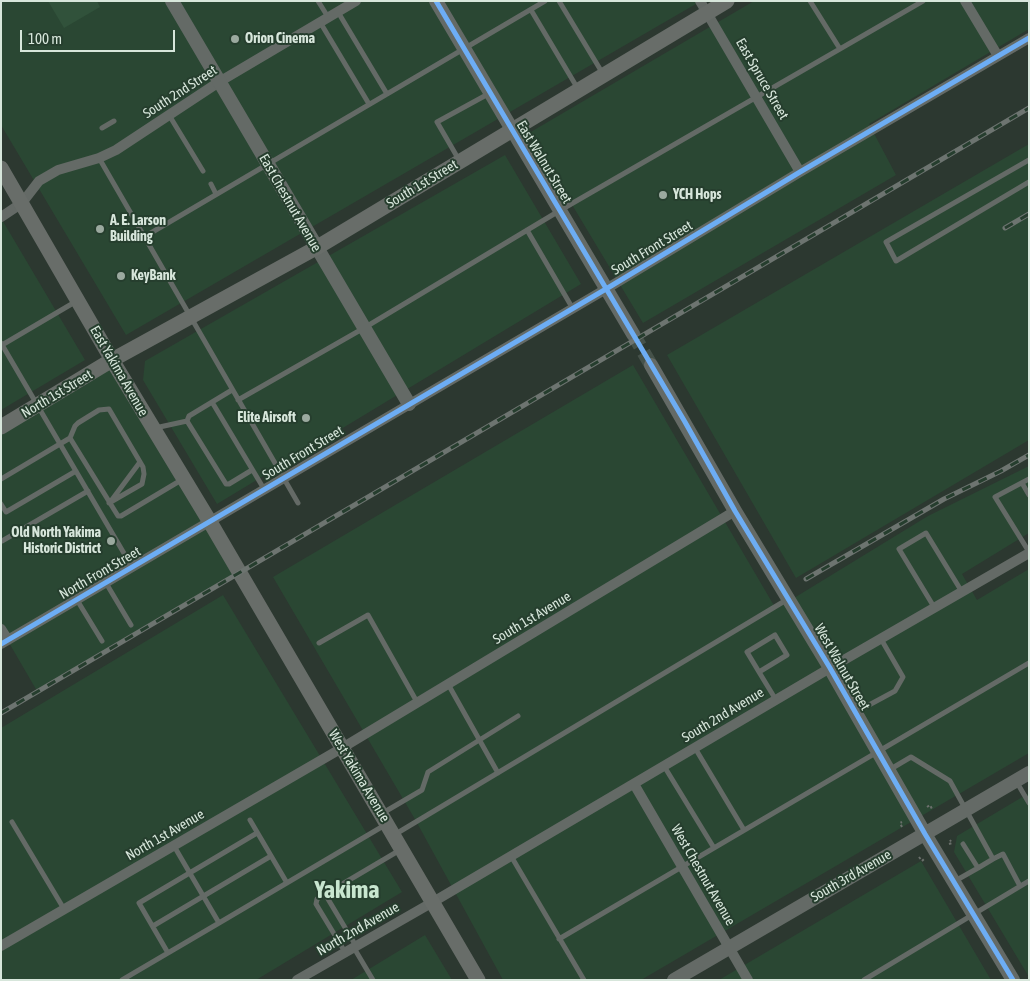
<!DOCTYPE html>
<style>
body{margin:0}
#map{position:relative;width:1030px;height:981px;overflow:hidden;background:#2c3830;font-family:"Asap Condensed",sans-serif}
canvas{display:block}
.frame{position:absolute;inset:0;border:2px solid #d7e6db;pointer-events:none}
.scale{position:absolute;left:20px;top:30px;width:155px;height:22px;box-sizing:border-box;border:2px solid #d7e6db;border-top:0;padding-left:6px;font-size:15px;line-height:18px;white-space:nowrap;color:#d7e6db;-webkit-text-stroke:4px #263e2e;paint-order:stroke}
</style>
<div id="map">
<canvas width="1030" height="981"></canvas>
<div class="frame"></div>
<div class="scale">100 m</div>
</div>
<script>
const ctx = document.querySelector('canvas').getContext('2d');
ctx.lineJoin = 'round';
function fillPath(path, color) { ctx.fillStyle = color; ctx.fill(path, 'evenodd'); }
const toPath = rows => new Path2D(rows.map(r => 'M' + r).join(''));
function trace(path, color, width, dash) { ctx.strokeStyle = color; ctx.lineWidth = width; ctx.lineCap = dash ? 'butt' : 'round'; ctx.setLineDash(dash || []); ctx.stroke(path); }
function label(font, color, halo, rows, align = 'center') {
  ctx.font = font + ' "Asap Condensed",sans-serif'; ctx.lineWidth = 4; ctx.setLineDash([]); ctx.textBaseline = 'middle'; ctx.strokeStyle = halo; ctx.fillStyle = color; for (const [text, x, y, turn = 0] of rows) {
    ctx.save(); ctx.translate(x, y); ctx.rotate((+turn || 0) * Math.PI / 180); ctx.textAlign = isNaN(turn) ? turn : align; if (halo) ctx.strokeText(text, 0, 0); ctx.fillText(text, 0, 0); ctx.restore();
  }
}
const built = toPath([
 [1,1,701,1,126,335,1,125],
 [754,1,1029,1,1029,29,869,124,896,175,643,323,529,133],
 [1029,144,1029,440,796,578,667,355],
 [505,155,581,284,217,504,143,380,145,361],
 [1,218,85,360,1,410],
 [112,360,239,572,37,691,1,629,1,428],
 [633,365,776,609,928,516,1029,466,1029,533,962,574,977,600,1029,569,1029,753,641,980,503,980,416,821,273,577],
 [223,595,402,892,256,980,1,980,1,728],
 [1029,793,1029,977,954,852,957,836],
 [921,861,991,980,719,980],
 [425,935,452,980,351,980]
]);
const green = toPath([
 [48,1,97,1,100,7,64,28]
]);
const tertiaryTunnel = toPath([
 [633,334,651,365]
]);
const path = toPath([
 [927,807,930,805,932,809],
 [902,827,900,823,902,822],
 [949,844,952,843,950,840],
 [919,857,922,861,924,859]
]);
const service = toPath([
 [318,1,328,17],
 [559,1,603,74],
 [810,1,840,49],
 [531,10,578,89],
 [338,12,387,94],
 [320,22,369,104],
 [169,115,203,171],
 [102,128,114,121],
 [99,158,298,503],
 [459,160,437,122,490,93],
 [1029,160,886,242,896,261,1029,182],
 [211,184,216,194],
 [527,230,573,309],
 [144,237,545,1],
 [1,343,132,567],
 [2,345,75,302],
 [238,400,364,328,559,211,923,1],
 [212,402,264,489],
 [187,421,189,416,232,390],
 [155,428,187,421,226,484,229,484,252,470],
 [70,438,75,426,78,423,99,410,109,409,143,467,144,474,142,484,109,503],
 [1,479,70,438,118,516,121,516,183,479],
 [1029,479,995,497,1029,552],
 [1022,483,1029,495],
 [111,501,140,462],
 [1,504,6,512,76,471],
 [2,541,88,491],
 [106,583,131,625],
 [77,600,102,641],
 [934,607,899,549,926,533,962,592],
 [319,643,368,615,417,702],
 [759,672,787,655,775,635,747,652,759,672,776,700],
 [448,684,498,773],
 [856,712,895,691,903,677,881,639],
 [695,748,744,830],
 [664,766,714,848],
 [889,770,911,757,950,781,993,859,1003,854,1020,886],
 [1016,781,1029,803],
 [381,814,422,790,428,772,518,716],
 [250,820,287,883],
 [12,822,64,909],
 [394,835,788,599],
 [963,844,978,868,993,859],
 [174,846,219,923,385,825],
 [511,856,584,980],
 [955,881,978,868],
 [325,894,356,946],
 [153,926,271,856],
 [559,939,1029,663],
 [354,948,373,980],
 [345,952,316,904,317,899,400,850],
 [168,953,139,903,257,833],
 [122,980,219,923],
 [864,980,1029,881]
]);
const minor = toPath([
 [700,1,800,172],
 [965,1,998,56],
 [1,217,22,203,39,181,58,170,99,158,116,150,219,82,356,1],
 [1,629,8,640],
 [1,644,606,289,800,172,1029,38],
 [634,784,748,980],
 [1,946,342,748,735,511],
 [297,980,433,902,830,668,1029,553]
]);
const tertiary = toPath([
 [172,1,409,404],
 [436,1,633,334],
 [651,365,735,511,830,668,925,834,1013,980],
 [674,980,1029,773]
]);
const secondary = toPath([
 [1,168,112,360,210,522,478,980],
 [1,427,112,360,316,248,727,1]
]);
const rail = toPath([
 [1005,228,1029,214],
 [806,579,944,499,1001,471,1029,455],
 [1,713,1029,108]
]);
const cycleway = toPath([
 [436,1,685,422,735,511,830,668,925,834,1013,980],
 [1,644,606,289,800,172,1029,38]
]);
const markers = [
 [235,39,5,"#9ba99f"],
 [663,195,5,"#9ba99f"],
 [100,229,5,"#9ba99f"],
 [121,276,5,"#9ba99f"],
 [306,418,5,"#9ba99f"],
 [111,541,5,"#9ba99f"]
];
const poiNames = [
 ["Orion Cinema",245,39],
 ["YCH Hops",673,195],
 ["A. E. Larson",110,221],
 ["Building",110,237],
 ["KeyBank",131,276],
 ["Elite Airsoft",296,418,"right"],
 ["Old North Yakima",101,533,"right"],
 ["Historic District",101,549,"right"]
];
const streetNames = [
 ["East Spruce Street",762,79,60],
 ["South 2nd Street",180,92,-33],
 ["East Walnut Street",544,162,59],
 ["South 1st Street",422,184,-31],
 ["East Chestnut Avenue",290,203,60],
 ["South Front Street",652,248,-31],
 ["East Yakima Avenue",119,371,60],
 ["North 1st Street",57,394,-31],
 ["South Front Street",303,453,-31],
 ["North Front Street",100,573,-30],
 ["South 1st Avenue",532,618,-31],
 ["West Walnut Street",842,667,60],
 ["South 2nd Avenue",723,715,-31],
 ["West Yakima Avenue",359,776,59],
 ["North 1st Avenue",165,835,-30],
 ["West Chestnut Avenue",703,875,60],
 ["South 3rd Avenue",851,876,-30],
 ["North 2nd Avenue",358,929,-30]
];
const townNames = [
 ["Yakima",347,890]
];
fillPath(built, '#2a4733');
fillPath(green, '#31523b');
trace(tertiaryTunnel, '#46524a', 14, [14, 7]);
trace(path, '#6b706c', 2, [2.5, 2.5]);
trace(service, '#646a66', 5);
trace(minor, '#646a66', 10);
trace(tertiary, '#646a66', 14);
trace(secondary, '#686d69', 15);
trace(rail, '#6d7470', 5);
trace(rail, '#263e2e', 3, [9]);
trace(cycleway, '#6dadf4', 5);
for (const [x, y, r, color] of markers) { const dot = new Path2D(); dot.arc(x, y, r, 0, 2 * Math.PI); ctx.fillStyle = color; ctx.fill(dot); trace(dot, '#263e2e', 2); }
label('bold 14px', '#d7e6db', '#263e2e', poiNames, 'left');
label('14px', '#d7e6db', '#263e2e', streetNames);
label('bold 24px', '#c8e5cf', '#263e2e', townNames);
</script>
